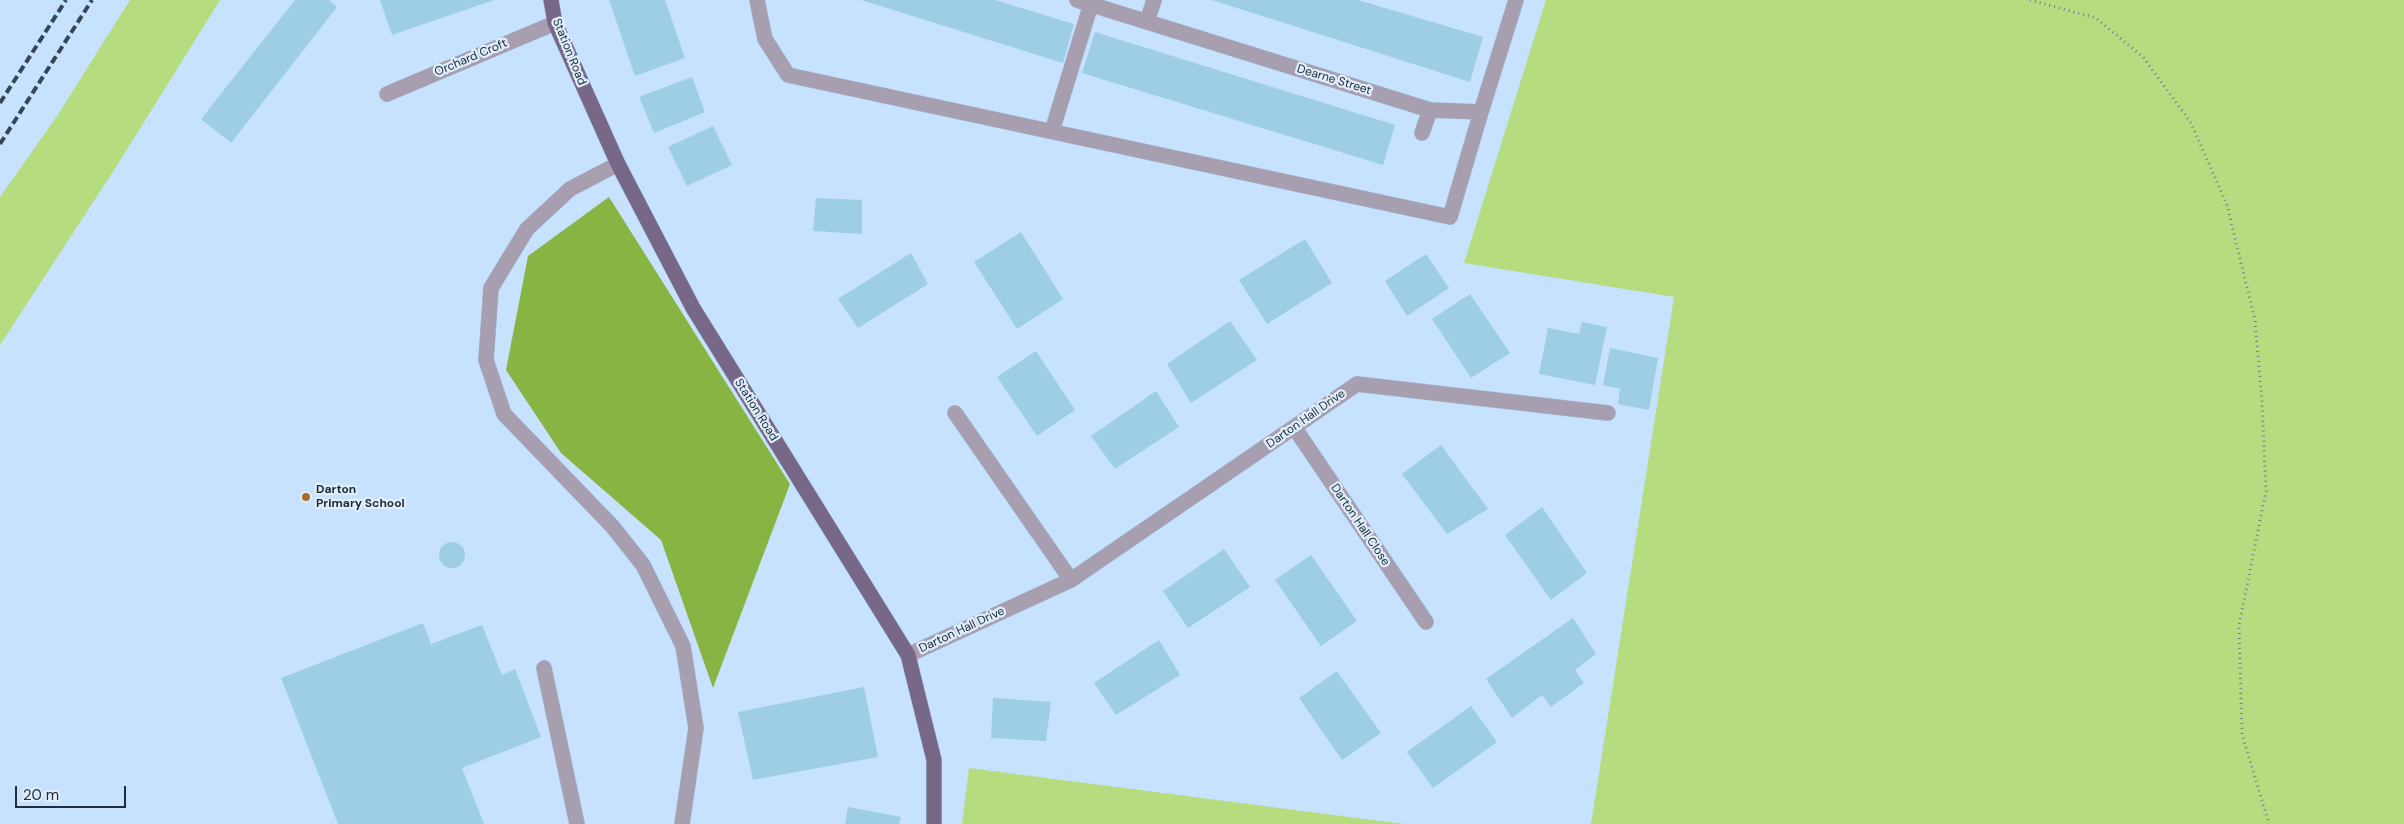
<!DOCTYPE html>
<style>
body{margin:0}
#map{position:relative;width:2404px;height:824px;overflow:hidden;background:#c6e2fe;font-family:"DM Sans",sans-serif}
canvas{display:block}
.scale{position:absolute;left:15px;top:786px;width:111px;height:22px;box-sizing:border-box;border:2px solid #202e3b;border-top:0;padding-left:6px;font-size:15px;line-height:18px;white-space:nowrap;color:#202e3b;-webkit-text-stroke:4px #e0eefc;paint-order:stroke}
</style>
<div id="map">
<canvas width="2404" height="824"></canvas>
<div class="scale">20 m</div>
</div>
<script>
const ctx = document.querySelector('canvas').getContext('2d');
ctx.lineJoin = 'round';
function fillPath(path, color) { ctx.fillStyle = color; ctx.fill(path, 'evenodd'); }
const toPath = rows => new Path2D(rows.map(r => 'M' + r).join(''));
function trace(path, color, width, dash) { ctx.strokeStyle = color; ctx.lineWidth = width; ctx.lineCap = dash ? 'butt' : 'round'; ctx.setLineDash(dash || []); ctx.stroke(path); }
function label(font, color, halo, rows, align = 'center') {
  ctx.font = font + ' "DM Sans",sans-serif'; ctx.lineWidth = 4.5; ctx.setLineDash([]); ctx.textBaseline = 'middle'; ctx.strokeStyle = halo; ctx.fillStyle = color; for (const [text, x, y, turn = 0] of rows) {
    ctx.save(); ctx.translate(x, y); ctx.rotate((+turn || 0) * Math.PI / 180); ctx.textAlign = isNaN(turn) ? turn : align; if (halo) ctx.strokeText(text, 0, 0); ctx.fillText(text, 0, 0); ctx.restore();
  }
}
const green = toPath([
 [130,0,220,0,116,167,0,345,0,197,57,116],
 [1546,0,2404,0,2404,824,1591,824,1674,297,1464,263],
 [969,768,1404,824,962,824]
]);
const forest = toPath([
 [609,197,790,484,713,688,661,540,561,453,506,370,528,256]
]);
const building = toPath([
 [295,0,329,0,337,7,231,143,201,119],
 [380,0,494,0,392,35],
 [609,0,665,0,685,58,635,76],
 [861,0,995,0,1074,24,1063,63],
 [1212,0,1358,0,1483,37,1470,82],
 [1095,32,1395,125,1383,165,1082,73],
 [692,77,705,112,654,133,639,97],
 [713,126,732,165,687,186,668,147],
 [816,198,862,200,862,234,813,231],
 [1021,232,1063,299,1017,329,974,262],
 [1305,239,1332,283,1267,324,1239,280],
 [911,253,928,284,858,328,838,299],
 [1426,254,1449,288,1407,316,1385,281],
 [1470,294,1510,353,1471,378,1432,319],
 [1230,321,1257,360,1191,403,1167,364],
 [1582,322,1607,327,1595,385,1539,374,1548,328,1579,334],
 [1610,348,1658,358,1649,410,1618,404,1620,389,1603,385],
 [1036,351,1075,410,1037,436,997,377],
 [1156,391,1179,427,1115,469,1091,436],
 [1441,445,1488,509,1447,534,1402,474],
 [1542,507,1587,573,1551,600,1505,535],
 '439 555a13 13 0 1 1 26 0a13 13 0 1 1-26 0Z',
 [1224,549,1250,587,1188,628,1163,591],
 [1311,555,1357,621,1321,646,1275,580],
 [1573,618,1596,654,1575,670,1584,683,1551,707,1542,695,1512,718,1486,679],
 [423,623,431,644,482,625,502,675,515,669,541,737,462,768,484,824,338,824,281,678],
 [1159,640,1180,675,1116,715,1094,683],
 [1337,671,1381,733,1342,760,1299,698],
 [864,687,878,757,753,780,738,712],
 [993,698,1051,702,1046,741,991,738],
 [1471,706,1497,742,1433,788,1407,752],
 [848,807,901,817,899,824,845,824]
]);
const path = toPath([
 [2030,0,2096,18,2143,57,2191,123,2227,205,2255,320,2262,402,2266,491,2239,625,2242,734,2269,824]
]);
const minor = toPath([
 [757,0,765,39,788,75,1450,217,1481,112],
 [1077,0,1430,110,1481,112,1516,0],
 [1147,22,1154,0],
 [387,94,555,23],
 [1052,131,1091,4],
 [1422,133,1430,110],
 [618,164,570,189,527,229,491,288,486,360,504,414,612,526,643,565,683,646,696,728,682,824],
 [955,413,1071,580],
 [1294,427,1426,622],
 [908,655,1071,580,1357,384,1608,413],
 [544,668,577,824]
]);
const major = toPath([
 [551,0,555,23,618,164,693,308,908,655,934,760,934,824]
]);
const rail = toPath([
 [0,103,66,0],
 [0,144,92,0]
]);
const markers = [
 [306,497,5,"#a56e2a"]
];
const streetNames = [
 ["Station Road",569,52,68],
 ["Orchard Croft",471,58,-23],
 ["Dearne Street",1334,80,17],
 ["Station Road",756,410,58],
 ["Darton Hall Drive",1306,419,-35],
 ["Darton Hall Close",1360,525,56],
 ["Darton Hall Drive",962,630,-25]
];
const poiNames = [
 ["Darton",316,490],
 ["Primary School",316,504]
];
fillPath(green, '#b5dd80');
fillPath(forest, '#88b443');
fillPath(building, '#9dcee5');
trace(minor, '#a5bed7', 16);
trace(major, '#a5bed7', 16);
trace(path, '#6c8195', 3, [1, 4]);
trace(minor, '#a79eb0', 15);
trace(major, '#786887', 15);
trace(rail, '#374656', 4, [8, 4]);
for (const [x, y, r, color] of markers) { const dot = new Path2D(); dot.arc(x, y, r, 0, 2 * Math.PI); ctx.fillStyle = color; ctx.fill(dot); trace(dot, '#e0eefc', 2); }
label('12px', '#202e3b', '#e0eefc', streetNames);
label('bold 12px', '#202e3b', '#e0eefc', poiNames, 'left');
</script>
